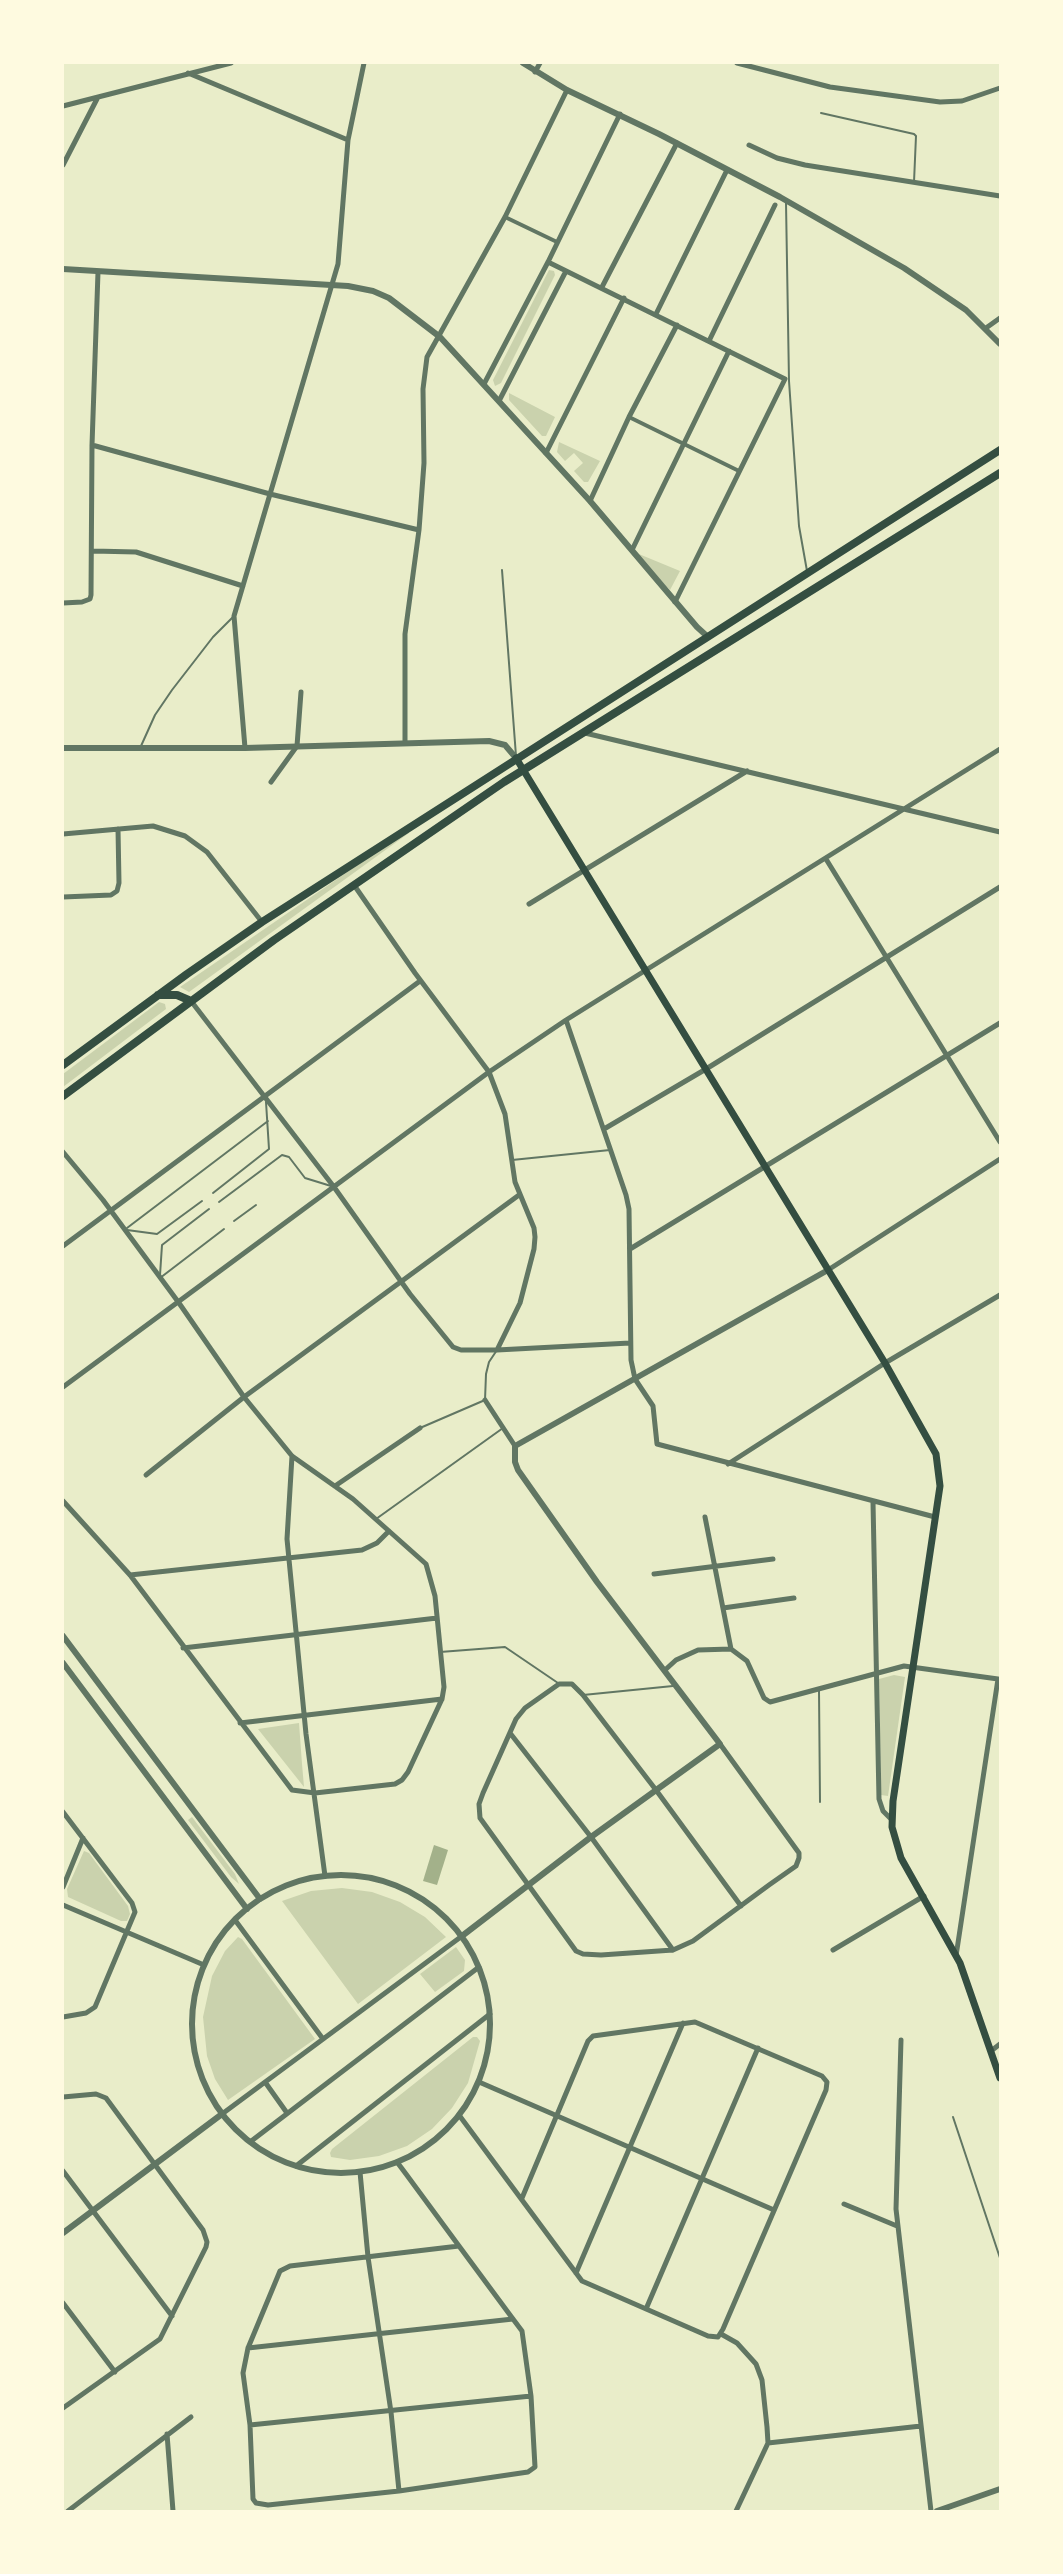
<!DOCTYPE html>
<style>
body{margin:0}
#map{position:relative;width:1063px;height:2574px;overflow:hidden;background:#e9edc9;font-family:"Playfair Display",serif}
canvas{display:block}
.frame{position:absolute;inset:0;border:64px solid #fefae0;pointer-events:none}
</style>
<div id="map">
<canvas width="1063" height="2574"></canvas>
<div class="frame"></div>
</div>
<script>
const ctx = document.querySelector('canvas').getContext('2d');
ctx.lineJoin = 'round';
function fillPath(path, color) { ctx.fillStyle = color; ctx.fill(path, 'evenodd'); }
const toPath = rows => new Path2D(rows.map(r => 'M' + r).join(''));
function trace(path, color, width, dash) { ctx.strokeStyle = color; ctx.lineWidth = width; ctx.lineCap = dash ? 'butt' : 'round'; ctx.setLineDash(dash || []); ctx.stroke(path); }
const green = toPath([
 [549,270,554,271,555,275,501,383,495,386,493,380],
 [509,393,555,417,546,436,542,436,509,400],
 [559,442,600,461,588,482,584,482,574,471,583,463,574,453,565,461,557,452],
 [634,552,680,571,670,590],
 [407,831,409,833,189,992,180,987],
 [159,1002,165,1004,166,1009,63,1087,63,1074],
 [894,1675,905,1677,888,1796,881,1795,879,1679],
 [299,1723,302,1764,304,1787,258,1729],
 [192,1817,235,1874,239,1884,231,1877,188,1820],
 [84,1851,89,1853,128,1906,130,1914,127,1921,121,1921,68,1897,67,1889],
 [342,1888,372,1892,400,1902,425,1917,446,1937,358,2004,282,1901,311,1891],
 [238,1937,242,1939,315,2039,228,2100,215,2079,207,2056,203,2017,212,1976,225,1951],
 [456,1947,465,1960,464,1971,435,1992,420,1974],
 [473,2037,477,2037,480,2041,468,2083,452,2108,432,2129,407,2146,379,2156,350,2160,331,2157,330,2153,332,2149]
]);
const water = toPath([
 [434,1845,448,1850,437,1885,423,1881]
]);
const service = toPath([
 [821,113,914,134,916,136,914,182],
 [786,203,789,381,799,526,807,571],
 [502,570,516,756],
 [141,746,155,715,172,690,213,637,233,617],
 [512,1160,610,1150],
 [213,1193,269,1149,266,1102],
 [219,1202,282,1155,289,1157,305,1178,331,1186],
 [234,1221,256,1205],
 [127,1228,268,1121],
 [127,1230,157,1234,202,1201],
 [160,1275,162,1245,209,1209],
 [160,1278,224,1229],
 [420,1428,485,1400,486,1374,489,1362,497,1350],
 [376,1519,503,1428],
 [440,1652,505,1647,558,1683],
 [819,1691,820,1802],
 [583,1695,673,1686],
 [953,2117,1000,2258]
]);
const pedestrian = toPath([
 [505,217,557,242],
 [629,417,739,471]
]);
const minor = toPath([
 [737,63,830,87,940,102,962,101,1000,88],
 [535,72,540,63],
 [188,73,348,140],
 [63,106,231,63],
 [749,145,777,158,805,165,1000,196],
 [63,165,98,97],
 [548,262,785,379,675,602],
 [602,287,677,143],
 [656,314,727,170],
 [986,328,1000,318],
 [709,341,775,205],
 [484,384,548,262,620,114],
 [499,401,566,271],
 [92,445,270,494,419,530],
 [546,453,624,298],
 [590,501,629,417,677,325],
 [632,550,729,351],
 [93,551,136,552,243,586],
 [63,603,82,602,90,599,91,595,92,445,98,272],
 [585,733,1000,832],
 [405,742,405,634,419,530,424,463,423,389,427,357,505,217,567,90],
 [245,748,234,616,338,264,348,140,364,63],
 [271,782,297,746,301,692],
 [63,834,153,826,185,836,207,852,262,922],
 [826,859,1000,1142],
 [354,885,415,973,489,1072,505,1114,515,1182,534,1228,535,1237,534,1249,520,1303,497,1350],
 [63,897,111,895,117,891,119,883,118,829],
 [529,904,747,771],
 [191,1001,334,1187,410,1294,453,1347,461,1350,497,1350,630,1343],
 [566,1020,626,1195,629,1209,631,1360,635,1379,653,1406,657,1444,935,1517],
 [604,1129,706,1069,1000,887],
 [63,1152,103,1200,179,1303,244,1397,292,1456,353,1499,426,1564,435,1596,444,1687,442,1699,408,1772,402,1780,395,1784,315,1793,292,1790,130,1575,63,1501],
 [63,1246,420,981],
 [630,1249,1000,1023],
 [828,1270,1000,1159],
 [63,1387,489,1072,566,1020,1000,749],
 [485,1400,515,1446],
 [292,1456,287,1539,306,1734,325,1876],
 [728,1464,885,1363,1000,1295],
 [146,1475,244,1397,519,1195],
 [335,1486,420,1428],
 [873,1502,879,1799,883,1811,892,1820],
 [705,1517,731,1649,747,1661,764,1698,770,1702,904,1666,998,1679,956,1956],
 [654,1574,773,1559],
 [130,1575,362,1550,377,1543,389,1531],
 [723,1608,794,1598],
 [183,1648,437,1618],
 [665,1670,676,1660,698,1650,731,1649],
 [240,1723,442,1699],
 [510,1733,591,1837,673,1950],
 [720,1744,799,1853,799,1858,796,1866,769,1885,693,1941,673,1950,601,1955,583,1954,576,1951,480,1818,479,1804,483,1793,516,1719,525,1708,559,1684,572,1684,583,1695,656,1790,741,1906],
 [63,1812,132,1903,135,1912,95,2007,86,2013,63,2017],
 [63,1887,83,1838],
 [63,1905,204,1965],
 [235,1920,323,2039],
 [833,1950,924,1896],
 [901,2040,896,2209,931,2511],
 [991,2051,1000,2044],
 [265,2082,287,2113],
 [479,2082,774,2210],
 [63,2097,96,2094,106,2098,203,2230,207,2242,206,2247,160,2339,63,2408],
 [222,2114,462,1936],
 [459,2115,582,2281,708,2336,718,2337,723,2329,826,2090,827,2082,822,2076,695,2022,593,2036,588,2041,522,2198],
 [250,2142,479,1967],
 [397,2162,406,2174,459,2246,513,2319,522,2331,531,2396,535,2467,528,2472,399,2491,268,2505,256,2503,253,2499,250,2425,243,2373,248,2348,280,2271,290,2266,459,2246],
 [296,2166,490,2014],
 [63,2171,172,2316],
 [360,2172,368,2257,391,2412,399,2491],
 [844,2204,897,2226],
 [576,2273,683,2023],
 [63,2303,115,2372],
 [646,2309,758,2048],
 [721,2334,737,2343,756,2364,762,2380,767,2427,768,2443,736,2511],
 [248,2348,513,2319],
 [250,2425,531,2396],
 [167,2434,173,2511],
 [768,2443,921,2426],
 [68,2511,191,2417]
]);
const tertiary = toPath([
 [523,63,567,90,659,134,780,197,904,268,966,310,1000,344],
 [63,269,348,286,373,291,389,298,440,337,590,501,697,627,708,637],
 [63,748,245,748,489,741,505,745,516,758],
 [63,1636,260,1899],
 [63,1663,247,1909],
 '192 2024a149 149 0 1 1 298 0a149 149 0 1 1-298 0Z',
 [462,1936,591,1837,720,1744,597,1582,518,1470,515,1462,515,1446,828,1270],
 [63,2233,222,2114],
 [937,2511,1000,2489]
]);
const secondary = toPath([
 [516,758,885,1363,936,1454,940,1486,893,1801,892,1827,901,1858,960,1963,1000,2078]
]);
const primary = toPath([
 [158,995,177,995,191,1001],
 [63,1065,187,974,262,922,1000,450],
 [63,1096,274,940,504,782,1000,473]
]);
fillPath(green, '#cad2ad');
fillPath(water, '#a3b18a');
trace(service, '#617663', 2);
trace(pedestrian, '#617663', 4);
trace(minor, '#617663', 5);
trace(tertiary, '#617663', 6);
trace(secondary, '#344e41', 7);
trace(primary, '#344e41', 8);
</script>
